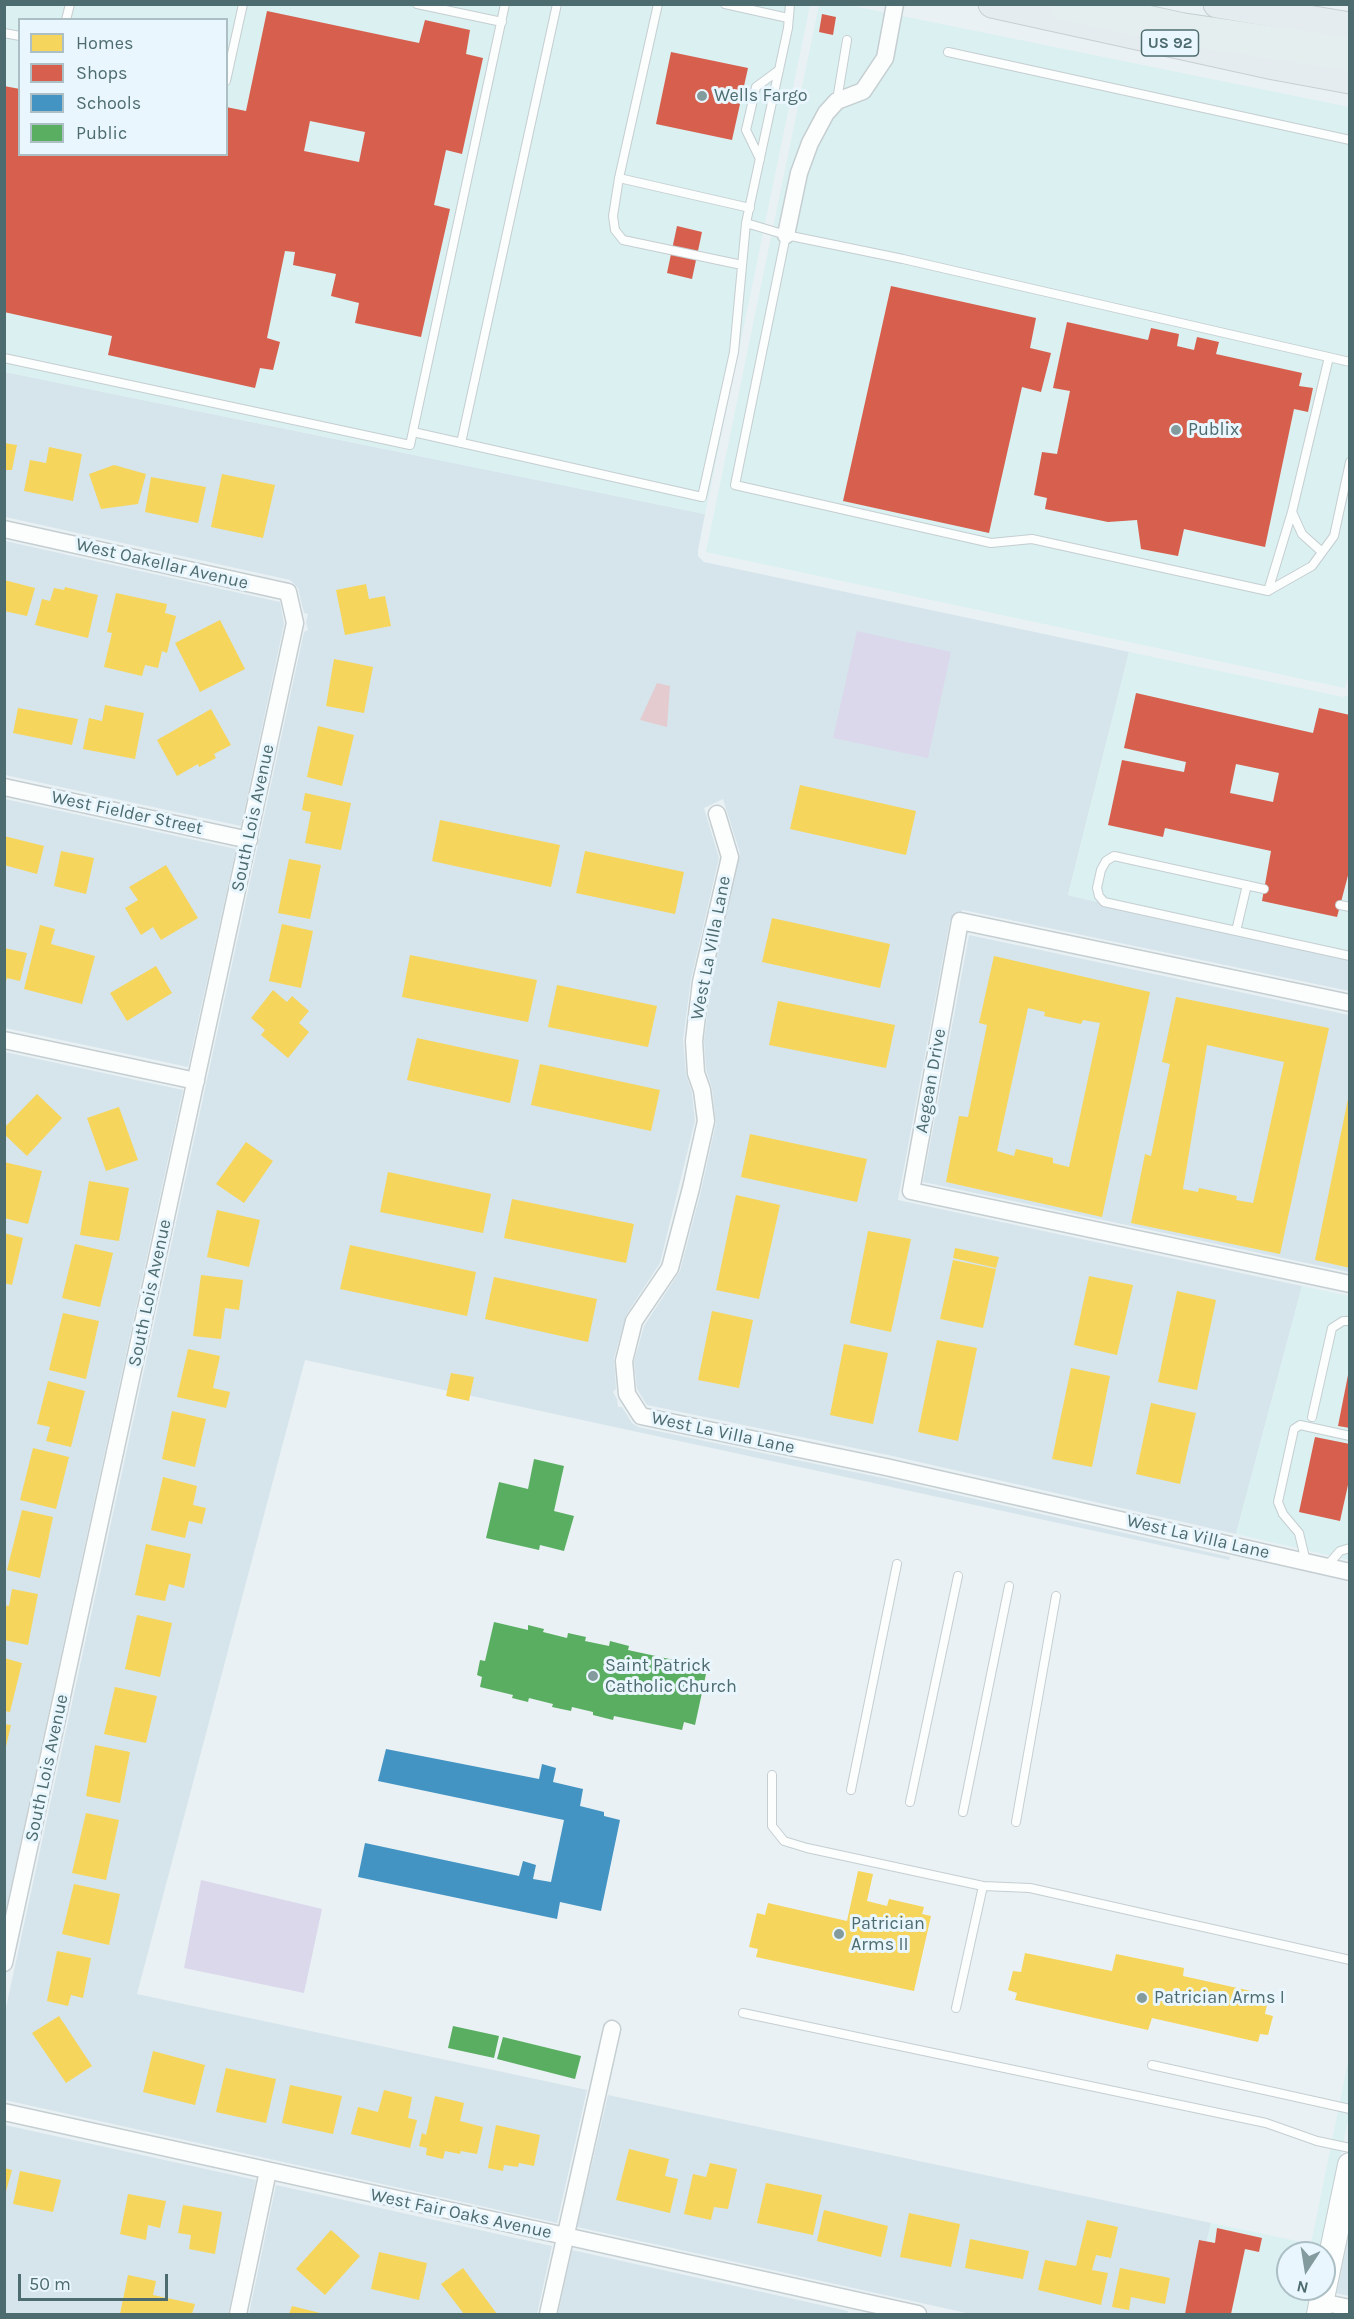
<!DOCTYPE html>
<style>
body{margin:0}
#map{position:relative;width:1354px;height:2319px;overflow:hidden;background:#e9f1f4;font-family:Karla,sans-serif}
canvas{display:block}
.frame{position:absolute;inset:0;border:6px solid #4d6c6f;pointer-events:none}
.legend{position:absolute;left:18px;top:18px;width:210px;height:138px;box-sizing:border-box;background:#eaf6fd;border:2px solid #abbfc4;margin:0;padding:8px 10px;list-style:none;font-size:18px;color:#4d6c6f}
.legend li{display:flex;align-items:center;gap:12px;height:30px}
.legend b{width:30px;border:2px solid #abbfc4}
.north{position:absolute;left:1276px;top:2241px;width:60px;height:60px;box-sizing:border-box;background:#eaf6fd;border:2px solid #abbfc4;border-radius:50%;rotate:192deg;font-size:16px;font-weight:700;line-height:24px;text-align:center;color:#4d6c6f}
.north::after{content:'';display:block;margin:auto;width:21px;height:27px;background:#849b9e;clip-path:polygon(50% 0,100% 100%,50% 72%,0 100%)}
.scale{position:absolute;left:18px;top:2274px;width:150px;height:27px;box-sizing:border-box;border:3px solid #4d6c6f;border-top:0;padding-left:8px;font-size:18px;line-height:21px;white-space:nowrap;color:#4d6c6f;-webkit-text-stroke:4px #eaf6fd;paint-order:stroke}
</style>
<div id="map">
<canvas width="1354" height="2319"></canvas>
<div class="frame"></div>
<ul class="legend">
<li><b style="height:16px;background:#f6d55c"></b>Homes</li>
<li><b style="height:16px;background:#d6604d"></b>Shops</li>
<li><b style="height:16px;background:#4393c3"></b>Schools</li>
<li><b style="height:16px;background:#5aae61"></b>Public</li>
</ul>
<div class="north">N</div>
<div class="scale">50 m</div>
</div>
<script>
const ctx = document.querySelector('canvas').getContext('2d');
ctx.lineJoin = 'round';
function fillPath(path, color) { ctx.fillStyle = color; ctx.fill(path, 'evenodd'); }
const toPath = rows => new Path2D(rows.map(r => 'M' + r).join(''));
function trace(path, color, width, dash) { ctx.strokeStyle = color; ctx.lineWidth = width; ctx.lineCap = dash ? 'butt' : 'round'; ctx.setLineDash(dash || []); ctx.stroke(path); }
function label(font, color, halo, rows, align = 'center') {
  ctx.font = font + ' Karla,sans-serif'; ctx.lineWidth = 6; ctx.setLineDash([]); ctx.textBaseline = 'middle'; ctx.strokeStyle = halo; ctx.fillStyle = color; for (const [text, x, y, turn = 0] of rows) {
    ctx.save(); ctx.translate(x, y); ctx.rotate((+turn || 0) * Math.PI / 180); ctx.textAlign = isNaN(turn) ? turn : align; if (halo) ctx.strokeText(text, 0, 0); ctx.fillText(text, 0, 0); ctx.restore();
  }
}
const residential = toPath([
 [5,372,705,514,698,550,698,556,704,562,1129,652,1068,895,1349,960,1349,991,963,910,950,920,898,1200,1302,1286,1236,1534,888,1455,647,1405,637,1389,634,1362,644,1326,680,1271,701,1191,716,1123,712,1088,706,1069,704,1041,711,984,740,853,723,799,704,808,719,858,691,979,683,1040,686,1074,692,1093,695,1121,660,1263,626,1315,614,1358,616,1389,613,1392,617,1399,618,1407,622,1407,632,1423,638,1427,883,1478,1230,1557,1229,1560,305,1360,137,1994,587,2090,557,2223,5,2100,5,2012,304,632,308,630,306,622,308,614,304,613,298,588,290,580,5,517],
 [5,541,280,602,284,624,241,826,5,775],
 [5,799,236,849,188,1067,5,1028],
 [969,935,1349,1015,1349,1272,923,1182],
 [5,1052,183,1090,5,1914],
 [608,2095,1211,2223,1190,2314,971,2314,577,2227],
 [5,2125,256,2180,228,2314,5,2314],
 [276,2185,552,2246,537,2314,249,2314],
 [1349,2217,1349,2296,1334,2293],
 [572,2250,848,2311,847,2314,558,2314]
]);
const commercial = toPath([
 [4,5,810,5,705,514,5,372],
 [20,20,226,20,226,154,20,154],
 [819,5,848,5,1349,107,1350,668,1345,688,706,552],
 [1129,652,1343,697,1349,695,1349,960,1068,895],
 [1302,1286,1349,1296,1349,1560,1236,1534],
 [1349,2057,1349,2114,1321,2253,1288,2253,1288,2289,1313,2289,1308,2314,1190,2314,1211,2223,1311,2244]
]);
const green = toPath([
 [857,631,951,652,928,758,833,738],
 [201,1880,322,1909,304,1993,184,1968]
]);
const water = toPath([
 [657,683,670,686,667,727,640,720]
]);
const homes = toPath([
 [4,443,17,445,12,470,4,470],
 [49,447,82,454,73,501,24,491,30,460,46,463],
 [114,465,146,474,138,504,101,509,89,474],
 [222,474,275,485,263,538,211,527],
 [151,477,206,487,198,523,145,512],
 [4,580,35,588,27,616,4,611],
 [366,584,369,599,385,596,391,626,345,635,336,590],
 [65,587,98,595,88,638,35,625,42,599,50,601,54,588,64,590],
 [116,593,167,604,165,613,176,616,167,653,162,651,158,668,145,665,142,676,104,667,112,633,107,632],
 [220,620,245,669,200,692,175,643],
 [334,659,373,667,364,713,326,706],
 [105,705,144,713,135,759,83,749,89,718,102,721],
 [18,708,78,719,72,745,13,733],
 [211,709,231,745,214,754,216,758,199,767,198,764,177,776,157,740],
 [318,726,354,735,342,786,307,777],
 [800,785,916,811,906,855,790,829],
 [305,793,351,803,341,850,305,843,311,812,302,810],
 [440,820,560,845,551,887,432,861],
 [4,836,44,846,37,874,4,865],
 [61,851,94,858,86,894,54,886],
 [585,851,684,872,675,914,576,893],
 [289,859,321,865,310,919,278,913],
 [166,865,198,918,161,940,153,927,141,935,125,908,138,900,129,887],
 [772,918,890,944,880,988,762,962],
 [282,924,313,931,301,988,269,981],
 [40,925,55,929,51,944,95,956,82,1004,24,989],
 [4,948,27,953,20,981,7,978,5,985],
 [410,955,537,980,528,1022,402,997],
 [994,956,1150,992,1102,1217,946,1182,959,1116,968,1117,987,1025,979,1023],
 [1028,1008,1045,1012,1044,1016,1081,1024,1083,1020,1100,1023,1069,1167,1053,1163,1053,1158,1016,1149,1014,1156,997,1151],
 [156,966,172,993,127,1021,110,993],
 [557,985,657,1006,648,1047,548,1027],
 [273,990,287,1002,292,996,309,1011,299,1023,309,1032,288,1058,261,1035,265,1030,251,1018],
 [1176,997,1329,1028,1280,1254,1131,1223,1145,1154,1151,1156,1170,1064,1162,1062],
 [1207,1045,1284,1062,1253,1203,1236,1200,1237,1196,1199,1188,1198,1192,1183,1189],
 [778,1001,895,1025,886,1068,769,1045],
 [417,1038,519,1060,510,1103,407,1080],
 [540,1064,660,1090,651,1131,531,1105],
 [37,1094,62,1118,27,1156,4,1134,4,1128],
 [1348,1099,1350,1099,1350,1268,1315,1260],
 [119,1107,138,1160,106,1171,87,1118],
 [750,1134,867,1159,857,1202,741,1177],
 [246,1142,273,1161,244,1203,216,1184],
 [4,1162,42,1171,28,1224,4,1218],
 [388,1172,491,1194,483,1233,380,1212],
 [89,1181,129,1188,119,1241,80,1235],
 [736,1195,780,1205,759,1299,716,1290],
 [512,1199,634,1224,626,1263,504,1238],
 [217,1210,260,1220,249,1267,207,1257],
 [868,1231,911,1239,891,1332,850,1323],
 [4,1233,23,1238,12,1285,4,1283],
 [75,1244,113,1253,100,1307,62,1298],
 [350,1245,476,1272,467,1316,340,1289],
 [955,1248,999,1257,996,1268,953,1258],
 [953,1260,996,1269,983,1328,940,1319],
 [201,1275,243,1280,239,1310,225,1308,221,1339,193,1336],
 [1089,1276,1133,1285,1117,1355,1074,1345],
 [494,1277,597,1299,588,1342,485,1319],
 [1177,1291,1216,1300,1197,1390,1158,1382],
 [712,1311,753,1320,739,1388,698,1380],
 [63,1313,99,1321,86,1379,49,1370],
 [937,1340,977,1348,958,1441,918,1432],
 [844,1344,888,1353,873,1424,830,1415],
 [188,1349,220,1356,213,1388,230,1392,226,1408,177,1397],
 [1071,1368,1110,1376,1092,1467,1052,1459],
 [451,1373,474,1377,469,1401,446,1396],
 [48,1381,85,1391,71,1447,46,1441,50,1427,37,1424],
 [1151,1403,1196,1413,1180,1484,1136,1474],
 [172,1411,206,1419,195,1467,162,1459],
 [33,1448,69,1457,56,1509,20,1500],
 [163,1477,197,1486,193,1505,206,1508,202,1524,189,1521,185,1538,151,1530],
 [22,1510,53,1517,40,1578,7,1570],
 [146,1544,191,1554,184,1588,169,1584,165,1601,135,1595],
 [12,1589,38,1594,28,1645,4,1640,4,1605,9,1606],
 [137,1615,172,1623,160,1677,125,1669],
 [4,1658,22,1663,10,1712,4,1711],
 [115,1687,157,1696,146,1743,104,1734],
 [4,1724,11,1725,5,1751,4,1751],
 [95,1745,130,1752,120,1803,86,1796],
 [86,1813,119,1820,106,1880,72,1873],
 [858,1871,873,1874,867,1901,887,1906,889,1899,924,1907,922,1914,931,1916,914,1991,756,1957,758,1949,749,1947,757,1913,765,1915,768,1903,847,1921],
 [74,1884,120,1894,109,1945,62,1934],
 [57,1951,91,1958,83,1998,71,1995,68,2006,47,2001],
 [1025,1953,1112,1971,1116,1954,1184,1968,1183,1976,1269,1995,1265,2014,1273,2016,1268,2035,1260,2034,1258,2042,1152,2018,1148,2030,1015,2000,1017,1993,1008,1990,1013,1971,1021,1972],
 [59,2016,92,2066,66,2083,32,2033],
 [153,2051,205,2065,195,2105,143,2092],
 [226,2068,276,2079,266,2123,216,2112],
 [290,2085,342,2096,333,2134,282,2123],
 [384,2090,412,2097,408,2118,417,2120,410,2148,351,2134,358,2107,378,2112],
 [435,2096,464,2103,460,2121,483,2127,477,2154,461,2151,460,2154,445,2151,443,2159,426,2155,427,2148,419,2146,422,2133,426,2135],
 [496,2125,540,2135,534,2166,519,2163,518,2167,504,2165,503,2171,488,2168],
 [629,2149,669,2159,665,2176,678,2179,670,2213,616,2200],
 [710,2163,737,2169,728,2209,714,2207,711,2220,684,2214,693,2174,706,2177],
 [4,2168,12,2170,5,2195,4,2195],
 [20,2171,61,2180,53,2212,13,2204],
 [766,2183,822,2195,813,2235,757,2223],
 [128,2194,166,2201,160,2228,148,2225,146,2240,120,2234],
 [183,2205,222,2212,215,2254,189,2249,191,2235,178,2233],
 [824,2210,888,2226,881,2257,817,2241],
 [909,2213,960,2224,951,2267,900,2257],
 [1087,2220,1118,2227,1111,2258,1096,2255,1092,2270,1108,2273,1101,2305,1038,2290,1045,2260,1076,2266],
 [331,2230,360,2256,325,2295,296,2269],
 [970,2239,1029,2251,1023,2279,965,2268],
 [379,2252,427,2263,419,2300,371,2289],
 [463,2268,497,2314,464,2314,441,2284],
 [1120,2268,1170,2278,1165,2304,1131,2297,1129,2310,1112,2307],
 [128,2275,156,2281,153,2295,195,2304,192,2314,120,2314],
 [292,2306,324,2314,289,2314]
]);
const shops = toPath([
 [267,11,419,43,425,20,470,30,466,54,483,58,462,154,446,150,434,205,450,209,421,337,355,323,359,303,331,296,336,274,293,265,295,252,285,251,267,338,280,342,273,370,260,368,255,388,108,355,112,336,4,312,4,86,20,89,20,154,226,154,226,107,246,111],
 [310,121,365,132,359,162,304,151],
 [822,14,836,17,833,35,819,32],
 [671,52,748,68,732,140,656,124],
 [677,226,702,232,692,279,667,273],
 [891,286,1036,318,1030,348,1051,353,1041,392,1022,387,989,533,843,501],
 [1067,322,1148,340,1151,328,1179,334,1177,346,1194,350,1197,337,1219,342,1216,354,1302,373,1299,386,1313,388,1308,412,1294,409,1265,547,1184,529,1178,556,1141,549,1137,520,1108,522,1045,509,1047,498,1034,495,1042,452,1057,454,1070,391,1053,388],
 [1136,693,1313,733,1319,708,1350,715,1350,868,1337,917,1262,901,1271,851,1165,828,1163,837,1108,825,1122,760,1184,772,1186,762,1124,748],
 [1236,764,1279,773,1273,802,1230,793],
 [1348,1375,1350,1375,1350,1428,1338,1426],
 [1315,1437,1350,1444,1350,1476,1340,1521,1299,1512],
 [1217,2228,1262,2238,1259,2252,1245,2249,1231,2314,1185,2314,1199,2240,1215,2243]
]);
const schools = toPath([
 [386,1749,539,1779,542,1764,556,1768,553,1782,583,1789,580,1806,604,1812,604,1816,620,1820,601,1911,560,1902,557,1919,358,1877,365,1843,519,1876,523,1861,536,1865,533,1879,551,1882,564,1820,378,1781]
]);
const public = toPath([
 [534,1459,564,1466,554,1511,574,1516,564,1551,540,1545,539,1550,486,1538,499,1482,528,1489],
 [494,1622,528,1630,528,1625,544,1629,543,1632,567,1638,568,1633,586,1637,585,1641,609,1646,610,1641,629,1646,628,1650,697,1665,695,1672,706,1674,695,1725,684,1722,682,1730,614,1716,613,1720,593,1715,593,1712,572,1707,571,1711,552,1707,553,1704,529,1698,528,1702,512,1698,513,1695,480,1687,482,1677,477,1675,480,1660,485,1661],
 [453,2026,499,2036,494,2058,448,2048],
 [503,2037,581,2056,575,2079,497,2059]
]);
const service = toPath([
 [417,4,502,22],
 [658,4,619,178,613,216,615,230,623,240,742,265],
 [725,4,788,18],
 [66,20,70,4],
 [4,33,20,36],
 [948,52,1350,140],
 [226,81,243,4],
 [837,100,847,40],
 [760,159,746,130,756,87,779,70],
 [619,178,750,208],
 [746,223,786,235,903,259,1350,362],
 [786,235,735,485,991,543,1032,539,1268,591,1312,566,1334,536,1350,462],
 [4,358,410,445,505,4],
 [413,432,702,497,734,352,746,223,788,28,790,4],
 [461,443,557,4],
 [1292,512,1302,534,1322,552],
 [1268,591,1292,512,1329,357],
 [1264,889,1114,856,1106,861,1101,870,1097,888,1099,896,1104,902,1350,956],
 [1340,905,1350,907],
 [1236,931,1247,885],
 [1312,1417,1332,1328,1343,1321,1350,1321],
 [1306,1562,1299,1533,1283,1514,1278,1502,1294,1429,1300,1425,1350,1436],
 [1326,1567,1340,1551,1350,1548],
 [772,1775,772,1826,784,1841,807,1848,983,1886,1030,1888,1350,1960],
 [851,1790,897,1564],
 [910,1802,958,1576],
 [963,1812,1009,1586],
 [1016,1822,1056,1596],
 [956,2008,983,1886],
 [743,2013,1266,2123,1317,2141,1350,2148],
 [1152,2065,1350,2109]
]);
const minor = toPath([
 [786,235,799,173,810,143,826,113,837,101,863,91,885,58,895,4],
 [4,529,288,592,295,623,4,1963],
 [4,787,249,840],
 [717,814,730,857,701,982,694,1041,696,1073,702,1090,706,1121,691,1188,670,1268,634,1321,624,1361,627,1394,641,1416,886,1467,1350,1572],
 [1350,1003,960,921,911,1191,1350,1284],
 [4,1040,196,1081],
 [4,2112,918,2314],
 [1321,2302,1350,2308],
 [238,2314,268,2171],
 [548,2314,612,2029]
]);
const secondary = toPath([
 [1324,2289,1350,2165],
 [1319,2314,1324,2289]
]);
const primary = toPath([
 [992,4,1274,66,1350,80],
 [1217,4,1350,26]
]);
const motorway = toPath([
 [1066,4,1181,29,1350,54]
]);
const markers = [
 [702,96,6,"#849b9e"],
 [1176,430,6,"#849b9e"],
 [593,1676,6,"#849b9e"],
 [839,1934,6,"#849b9e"],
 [1142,1998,6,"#849b9e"]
];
const shields = [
 [1170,43,57]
];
const shieldNames = [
 ["US 92",1170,43]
];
const poiNames = [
 ["Wells Fargo",714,96],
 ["Publix",1188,430],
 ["Saint Patrick",605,1666],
 ["Catholic Church",605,1687],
 ["Patrician",851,1924],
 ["Arms II",851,1945],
 ["Patrician Arms I",1154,1998]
];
const streetNames = [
 ["West Oakellar Avenue",162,564,13],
 ["West Fielder Street",127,813,12],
 ["South Lois Avenue",253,818,-78],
 ["West La Villa Lane",711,948,-79],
 ["Aegean Drive",931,1081,-80],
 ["South Lois Avenue",150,1293,-78],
 ["West La Villa Lane",723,1433,12],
 ["West La Villa Lane",1198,1537,13],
 ["South Lois Avenue",47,1768,-78],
 ["West Fair Oaks Avenue",461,2214,12]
];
fillPath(residential, '#d6e5eb');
fillPath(commercial, '#daf0f1');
fillPath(green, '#dbd8ec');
fillPath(water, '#e3cbd0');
fillPath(homes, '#f6d55c');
fillPath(shops, '#d6604d');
fillPath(schools, '#4393c3');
fillPath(public, '#5aae61');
trace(service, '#c5ced1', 10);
trace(minor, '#c5ced1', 19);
trace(secondary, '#c4ced0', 26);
trace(primary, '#c8cfd1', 29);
trace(motorway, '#c3cfd0', 34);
trace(service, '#fcfdfd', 8);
trace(minor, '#fcfdfd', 16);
trace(secondary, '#fcfdfd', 24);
trace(primary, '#e5ecf0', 27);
trace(motorway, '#e4eeef', 32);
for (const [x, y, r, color] of markers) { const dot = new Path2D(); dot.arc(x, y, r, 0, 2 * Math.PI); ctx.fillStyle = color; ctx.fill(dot); trace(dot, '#eaf6fd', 2); }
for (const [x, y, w] of shields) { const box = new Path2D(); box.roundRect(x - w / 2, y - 13, w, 26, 4.5); ctx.fillStyle = '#eaf6fd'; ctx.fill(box); trace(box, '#4d6c6f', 1.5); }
label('bold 16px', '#4d6c6f', null, shieldNames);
label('18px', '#4d6c6f', '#eaf6fd', poiNames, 'left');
label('18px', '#4d6c6f', '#eaf6fd', streetNames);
</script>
